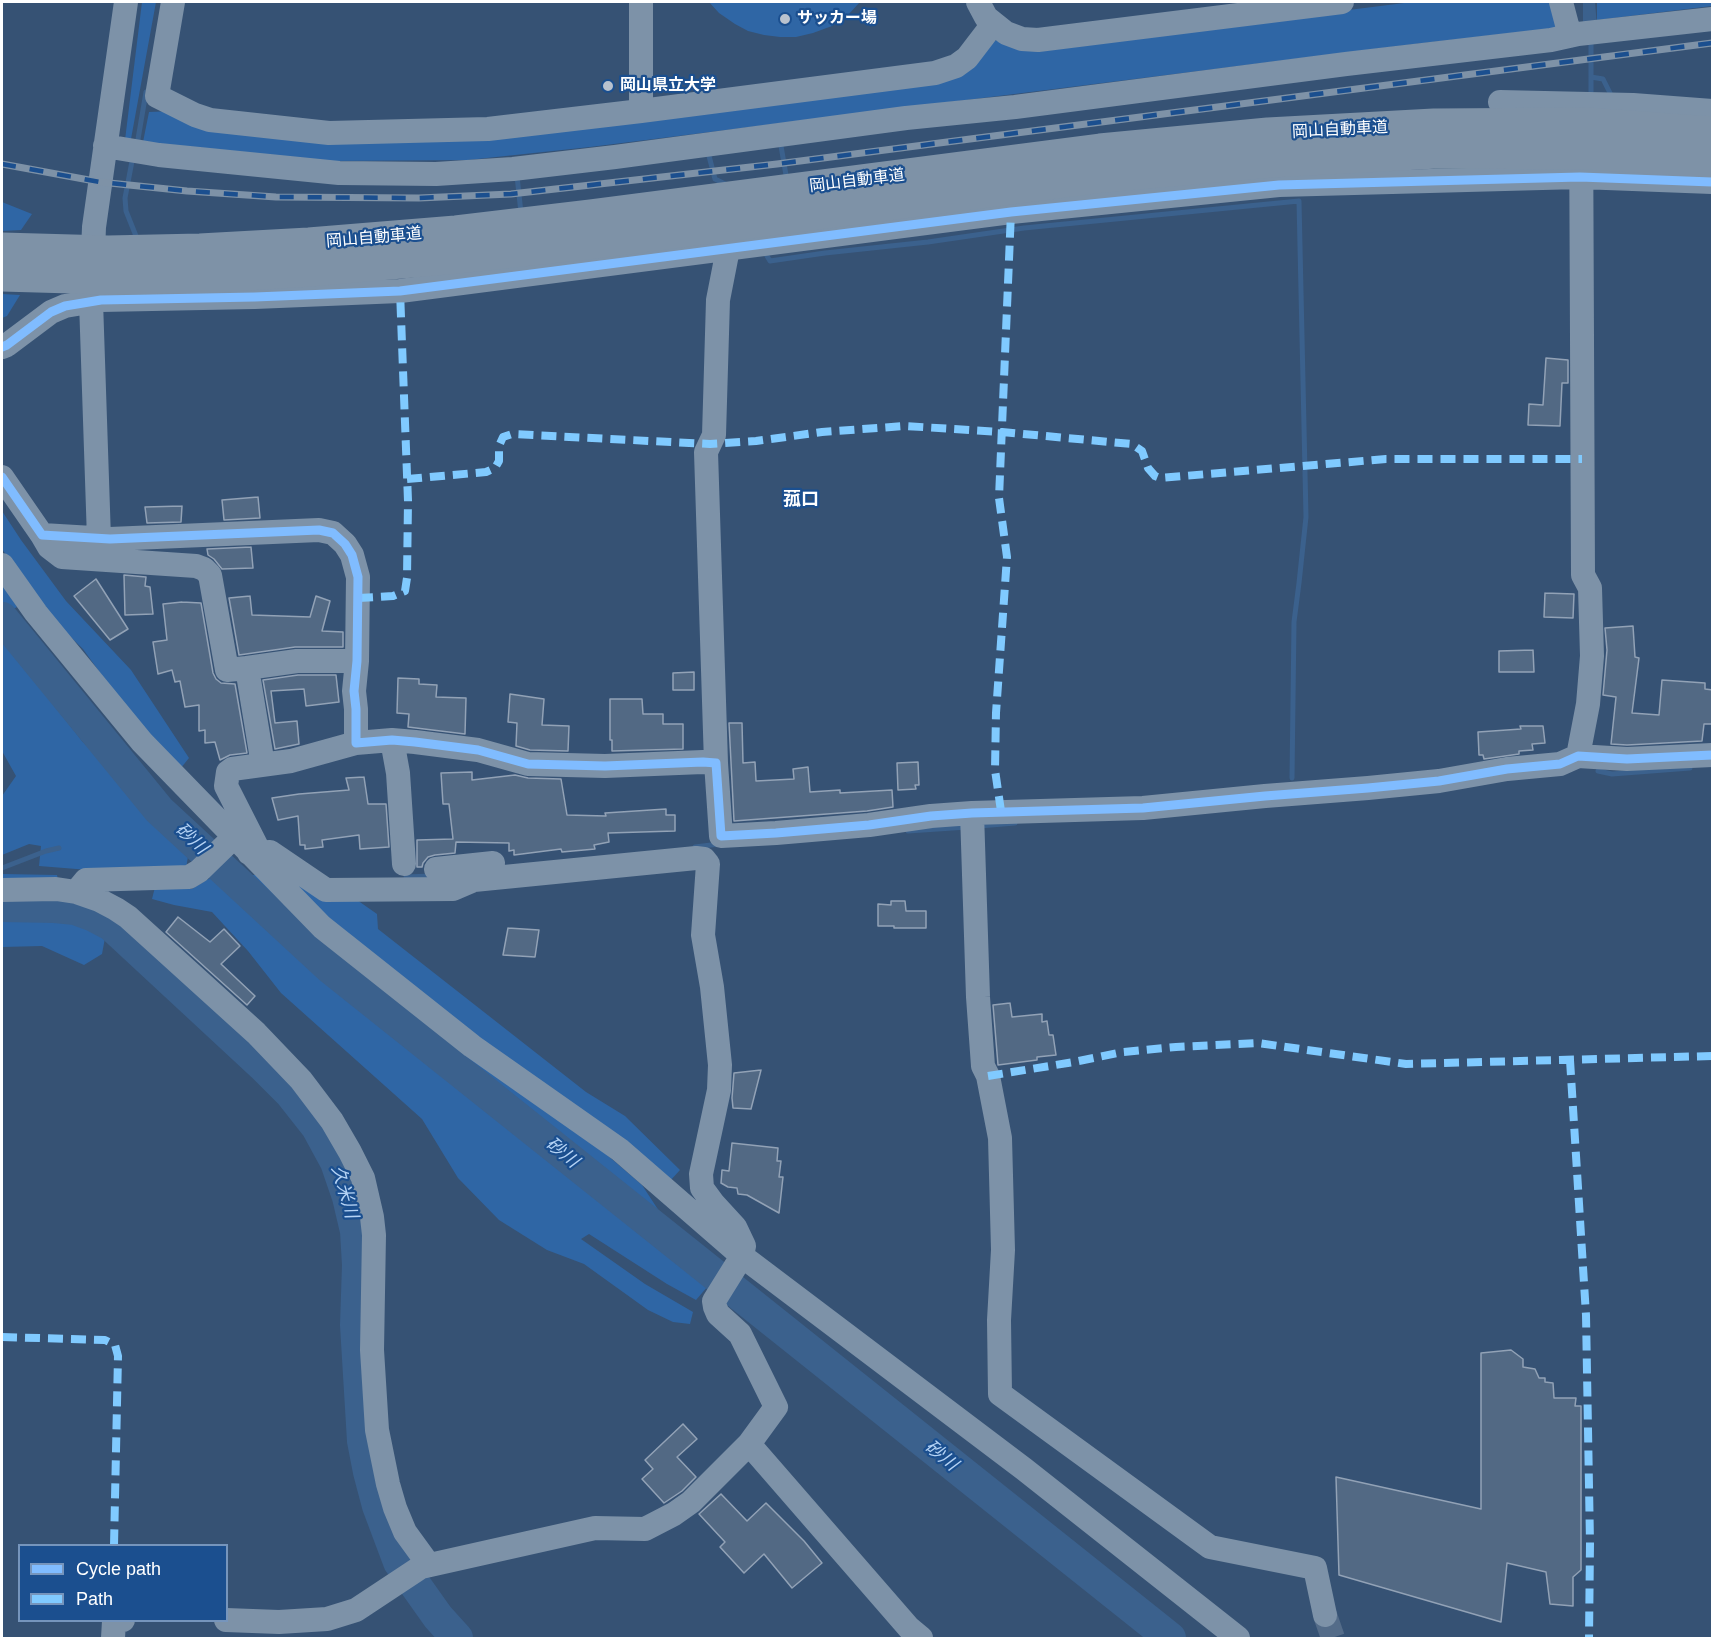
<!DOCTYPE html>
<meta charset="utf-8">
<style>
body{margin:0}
#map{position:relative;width:1714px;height:1640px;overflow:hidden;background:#365274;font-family:Arial,sans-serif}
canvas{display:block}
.frame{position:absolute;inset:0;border:3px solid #fff;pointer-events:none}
.legend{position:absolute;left:18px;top:1544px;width:210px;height:78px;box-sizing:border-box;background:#1b4f8f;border:2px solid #7695bc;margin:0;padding:8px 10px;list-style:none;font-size:18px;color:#fff}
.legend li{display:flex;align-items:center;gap:12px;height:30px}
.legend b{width:30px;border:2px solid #7695bc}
</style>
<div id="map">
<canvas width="1714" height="1640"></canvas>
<div class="frame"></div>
<ul class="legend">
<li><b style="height:8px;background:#80bcff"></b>Cycle path</li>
<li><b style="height:8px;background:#80caff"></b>Path</li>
</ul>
</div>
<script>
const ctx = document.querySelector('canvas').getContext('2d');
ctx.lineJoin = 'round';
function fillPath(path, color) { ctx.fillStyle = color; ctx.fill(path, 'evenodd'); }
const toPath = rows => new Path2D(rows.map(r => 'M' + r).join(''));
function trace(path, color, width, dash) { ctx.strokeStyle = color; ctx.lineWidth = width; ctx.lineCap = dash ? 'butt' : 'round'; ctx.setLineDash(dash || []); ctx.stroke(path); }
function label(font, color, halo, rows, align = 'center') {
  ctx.font = font + ' Arial,"Noto Sans JP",sans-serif'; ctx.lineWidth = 4.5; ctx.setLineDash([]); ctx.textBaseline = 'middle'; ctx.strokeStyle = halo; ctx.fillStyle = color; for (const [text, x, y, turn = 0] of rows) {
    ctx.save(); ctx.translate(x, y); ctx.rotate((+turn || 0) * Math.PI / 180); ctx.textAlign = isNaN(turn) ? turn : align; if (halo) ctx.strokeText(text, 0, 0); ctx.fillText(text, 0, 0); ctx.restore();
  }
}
const green = toPath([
 [142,2,156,2,131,139,125,140],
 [709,2,860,2,848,15,832,26,813,33,796,37,780,37,764,35,748,31,735,24,719,13],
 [1412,2,1556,2,1557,28,1415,44,590,147,468,160,331,161,143,142,149,112,174,111,332,138,926,80,987,44,997,40,1048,48],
 [1597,2,1712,2,1712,6,1597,20],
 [2,202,32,214,21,230,2,231],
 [2,294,20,295,7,316,2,318],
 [2,511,21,540,66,601,131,670,189,758,180,769,116,695,83,649,48,615,2,549],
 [2,582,17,607,2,615],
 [2,639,82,741,180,839,189,851,186,868,89,870,39,866,41,846,29,844,2,855,2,796,16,776,2,751],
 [2,874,57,875,59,884,2,883],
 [215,875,259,875,606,1154,642,1185,708,1286,696,1300,667,1284,589,1234,581,1239,645,1284,693,1312,690,1324,673,1322,648,1310,584,1264,547,1250,499,1220,458,1178,422,1119,281,993,248,951,212,912,174,905,152,899,155,887,192,889],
 [290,875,357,900,377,914,378,929,586,1092,625,1116,680,1170,669,1182,475,1040,323,918],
 [2,912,59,912,90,924,105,938,102,954,84,965,42,946,2,947]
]);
const water = toPath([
 [1583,2,1595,2,1597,26,1583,28]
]);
const stream = toPath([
 [1591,38,1591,98],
 [1591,77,1603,79,1610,93],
 [780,140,787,181],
 [137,145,146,92],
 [708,152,715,179,727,185],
 [133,156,125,198,126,211,136,236],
 [517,176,521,213],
 [767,256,770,261,825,253,928,242,1024,228,1299,201,1306,517,1299,583,1294,622,1292,778],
 [1598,771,1612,774,1690,768],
 [979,826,1015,823],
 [908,831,967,827],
 [695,847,719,844],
 [2,868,46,851,59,848],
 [406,877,432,876]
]);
const river = toPath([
 [2,618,159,810,330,968,1170,1638],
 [2,906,55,907,75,909,94,916,111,925,263,1066,291,1094,317,1127,336,1162,348,1197,356,1231,358,1265,356,1325,363,1441,369,1472,378,1506,399,1562,438,1617,457,1638]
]);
const building = toPath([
 [1546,358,1568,360,1568,383,1562,383,1560,426,1528,425,1529,404,1543,405,1546,358],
 [258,497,260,518,224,520,222,500,258,497],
 [182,506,181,522,147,523,145,507,182,506],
 [251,547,253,568,222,569,214,559,208,555,207,549,251,547],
 [124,575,146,577,145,586,150,587,153,614,125,615,124,575],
 [96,579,128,629,110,640,74,596,96,579],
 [1545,593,1574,594,1573,618,1544,617,1545,593],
 [250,596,252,615,310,617,316,596,330,601,322,631,343,632,343,647,295,647,239,655,229,598,250,596],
 [182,602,201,603,213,673,216,679,221,683,235,684,247,753,230,755,220,760,215,742,205,743,205,730,199,731,199,705,185,707,180,681,175,682,172,670,158,674,153,642,167,640,163,604,182,602],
 [1633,626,1635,657,1639,658,1632,713,1659,715,1662,680,1705,683,1705,689,1713,690,1713,724,1704,724,1702,741,1627,745,1611,744,1616,697,1603,695,1607,650,1605,628,1633,626],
 [1533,650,1534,672,1499,672,1499,651,1533,650],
 [694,672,694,690,673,690,673,673,694,672],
 [298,675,336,675,339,702,306,706,304,689,271,691,275,723,297,721,299,744,275,749,263,680,298,675],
 [398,678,419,679,419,684,437,685,436,697,466,698,465,734,408,727,409,714,397,713,398,678],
 [510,694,544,699,542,725,569,726,568,751,530,750,516,746,517,723,508,722,510,694],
 [610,699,642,699,643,714,663,714,663,724,683,724,683,749,612,751,612,740,610,740,610,699],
 [729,723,742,723,743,763,755,762,756,781,794,779,793,769,808,767,810,792,840,790,840,793,892,790,893,807,867,811,734,821,729,723],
 [1520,726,1543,726,1545,743,1532,744,1533,750,1519,751,1519,754,1484,759,1483,755,1479,755,1478,732,1521,729,1520,726],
 [918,762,919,785,915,785,916,789,898,790,897,763,918,762],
 [472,772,472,780,515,775,528,778,561,779,567,815,606,816,605,813,666,809,666,815,675,815,675,831,608,833,609,842,594,845,595,849,562,852,561,849,514,855,514,850,509,851,509,843,456,842,455,853,435,855,428,857,423,863,422,867,417,867,417,840,453,839,449,804,443,804,441,773,472,772],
 [364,777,368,804,386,804,389,847,360,849,359,835,322,840,323,847,305,849,305,845,300,845,298,816,278,820,272,798,299,794,349,790,346,778,364,777],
 [891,901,905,901,906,911,926,911,926,928,894,928,894,926,878,926,878,904,891,905,891,901],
 [178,917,210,942,224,929,240,946,221,964,255,996,247,1005,166,932,178,917],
 [508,928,539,930,535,957,503,955,508,928],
 [1010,1003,1012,1017,1042,1014,1042,1022,1047,1021,1049,1035,1053,1035,1056,1055,1037,1057,1037,1060,998,1065,993,1005,1010,1003],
 [761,1070,751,1109,733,1108,732,1098,734,1073,761,1070],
 [732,1143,778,1148,777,1161,781,1161,779,1177,783,1177,779,1213,747,1195,738,1194,737,1188,728,1187,721,1183,722,1170,729,1171,732,1143],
 [1511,1350,1523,1359,1523,1367,1535,1369,1539,1378,1545,1378,1545,1382,1553,1383,1554,1398,1576,1398,1575,1406,1581,1406,1581,1570,1573,1577,1573,1606,1550,1604,1546,1572,1507,1563,1501,1622,1339,1575,1336,1477,1481,1509,1481,1353,1511,1350],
 [683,1424,697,1439,677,1457,696,1477,682,1491,664,1503,642,1479,653,1469,645,1460,683,1424],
 [721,1494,747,1521,766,1503,804,1541,822,1563,792,1588,764,1554,744,1573,720,1547,725,1542,699,1514,721,1494]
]);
const minorTunnel = toPath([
 [1325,1615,1333,1638]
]);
const minor = toPath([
 [173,2,157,96,195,115,210,120,329,133,488,129,641,111,935,73,956,66,967,58,993,24],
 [978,2,986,17,1006,33,1022,39,1038,40,1342,2],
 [1561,2,1570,36],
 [1500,102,1633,105,1712,111],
 [641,111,641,2],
 [105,146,159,155,339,173,436,174,513,169,615,157,906,118,1015,107,1346,64,1551,40,1578,34,1712,19],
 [2,347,7,345,51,312,65,306,101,300,255,297,400,291,1011,212,1279,185,1580,177,1712,182],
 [2,477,42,535,110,539,319,530,333,533,345,544,352,555,358,577,357,661,354,691,356,709,356,743,392,740,415,742,478,750,528,764,605,766,703,762,716,763,721,836,776,833,869,825,931,816,972,813,1143,808,1265,796,1368,788,1439,781,1507,769,1560,764,1578,756,1627,759,1712,755],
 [42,535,49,547,62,557,196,566,204,569,210,575,227,670,247,668,263,765],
 [99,539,91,301,94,227,126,2],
 [2,565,36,613,142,742,322,927,472,1046,620,1150,742,1256,1024,1469,1238,1638],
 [247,668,297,661,357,661],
 [392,740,398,773,404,864],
 [1578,756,1588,704,1592,656,1590,588,1583,575,1581,104],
 [716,763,706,452,714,435,718,300,728,249],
 [972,813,978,997,983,1066,988,1076,1000,1138,1003,1250,999,1320,1000,1394,1210,1547,1315,1568,1325,1615],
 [260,853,226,786,228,772,232,769,291,761,356,743],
 [436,869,493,863],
 [2,890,56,889,76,892,99,900,116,909,128,917,256,1033,301,1080,332,1121,350,1152,363,1178,372,1217,374,1235,372,1350,377,1430,388,1484,395,1508,405,1532,429,1565],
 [76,892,86,880,189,877,199,871,234,837],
 [749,1444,909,1628,921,1638],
 [226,1620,279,1622,327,1619,356,1610,421,1567,595,1528,645,1529,674,1514,691,1502,749,1444,776,1407,740,1334,718,1314,715,1307,714,1301,742,1256,744,1246,735,1227,713,1203,702,1188,701,1174,719,1090,720,1065,712,987,703,935,708,864,704,859,696,858,474,880,453,889,326,890,270,852,249,853],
 [113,1638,114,1621,123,1620]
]);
const highway = toPath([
 [2,249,108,252,200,250,309,244,456,232,591,216,1100,150,1268,134,1434,125,1587,124,1712,133],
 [2,275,107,278,200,277,310,270,458,257,595,242,1104,176,1271,161,1437,152,1587,153,1712,161]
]);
const rail = toPath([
 [2,164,100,182,187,191,276,197,419,198,511,194,777,164,1712,43]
]);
const quiet = toPath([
 [407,479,486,472,495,468,499,461,499,446,503,437,512,434,710,444,756,441,822,432,905,426,1002,432,1132,444,1142,451,1148,468,1155,476,1160,478,1386,459,1582,459],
 [358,598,393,596,405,591,407,578,408,501,400,291],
 [1001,811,995,770,996,713,1007,557,999,498,1011,212],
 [1570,1060,1586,1315,1590,1543,1589,1638],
 [988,1076,1074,1062,1123,1052,1176,1047,1258,1043,1406,1064,1712,1056],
 [2,1337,105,1340,115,1345,118,1356,114,1546],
 [114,1620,114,1621]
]);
const cycleway = toPath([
 [2,347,7,345,51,312,65,306,101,300,255,297,400,291,1011,212,1279,185,1580,177,1712,182],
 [2,477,42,535,110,539,319,530,333,533,345,544,352,555,358,577,357,661,354,691,356,709,356,743,392,740,415,742,478,750,528,764,605,766,703,762,716,763,721,836,776,833,869,825,931,816,972,813,1143,808,1265,796,1368,788,1439,781,1507,769,1560,764,1578,756,1627,759,1712,755]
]);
const markers = [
 [785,19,6,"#b9c2ce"],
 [608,86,6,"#b9c2ce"]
];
const poiNames = [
 ["サッカー場",797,19],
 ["岡山県立大学",620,86]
];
const streetNames = [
 ["岡山自動車道",1340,130,-3],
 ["岡山自動車道",857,181,-7],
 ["岡山自動車道",374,238,-5]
];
const neighbourhoodNames = [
 ["菰口",801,500]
];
const waterNames = [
 ["砂川",191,839,43],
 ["砂川",562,1153,39],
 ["久米川",344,1192,74],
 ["砂川",941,1456,39]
];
fillPath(green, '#2f66a5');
fillPath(water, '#3b618d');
trace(stream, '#3b618d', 5);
trace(river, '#3b618d', 32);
fillPath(building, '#526984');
trace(building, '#92a2b6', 1.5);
trace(minorTunnel, '#546c89', 24, [24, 12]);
trace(minor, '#7d92a8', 24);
trace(highway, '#7e92a7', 33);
trace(rail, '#7e92a7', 7);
trace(rail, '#1b4f8f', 4.5, [14]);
trace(quiet, '#80caff', 8, [15, 8]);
trace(cycleway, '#80bcff', 9);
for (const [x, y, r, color] of markers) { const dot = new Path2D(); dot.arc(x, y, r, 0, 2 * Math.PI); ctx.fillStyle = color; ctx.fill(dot); trace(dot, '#1b4f8f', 2); }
label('bold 16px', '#fff', '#1b4f8f', poiNames, 'left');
label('16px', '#fff', '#1b4f8f', streetNames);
label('bold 18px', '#fff', '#1b4f8f', neighbourhoodNames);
label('italic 18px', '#b5d3f5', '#1b4f8f', waterNames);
</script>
